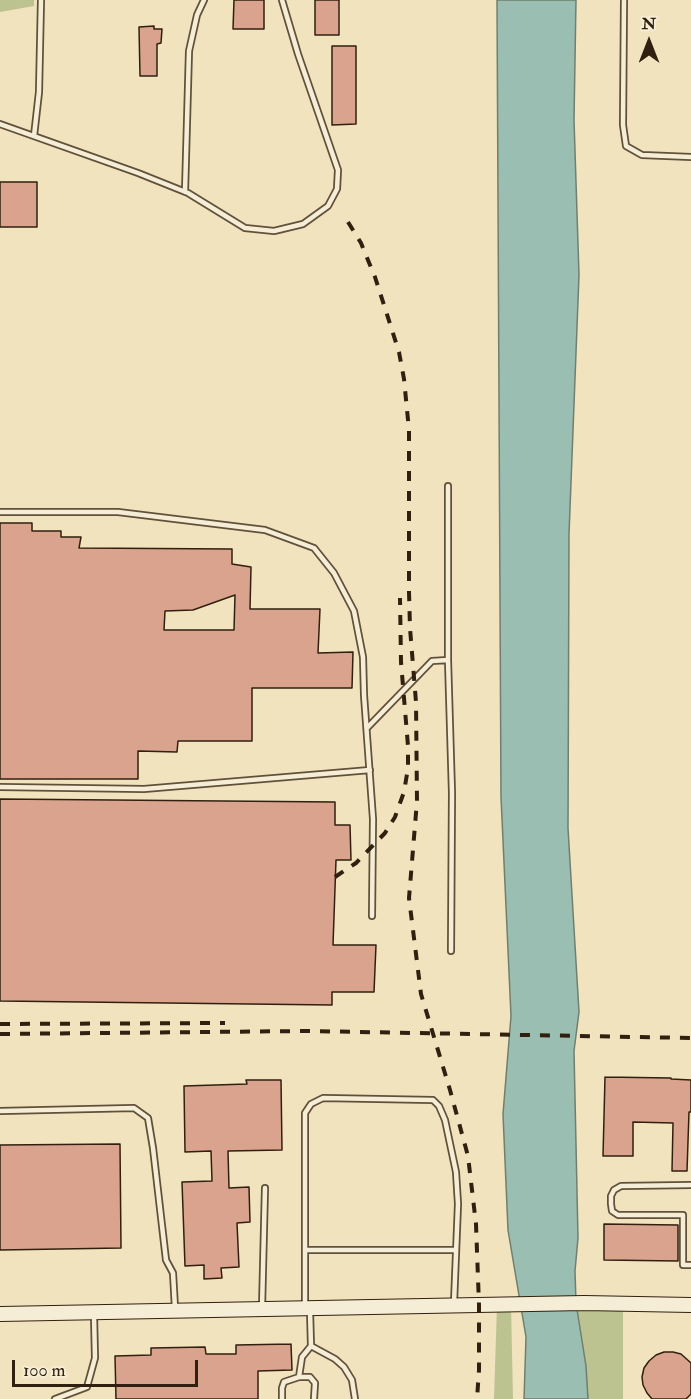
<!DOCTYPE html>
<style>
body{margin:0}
#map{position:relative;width:691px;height:1399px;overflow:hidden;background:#f0e3be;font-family:"IM FELL Double Pica",serif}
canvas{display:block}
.north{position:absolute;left:619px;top:12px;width:60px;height:60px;-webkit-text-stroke:4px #f5edd5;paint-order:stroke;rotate:0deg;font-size:16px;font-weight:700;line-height:24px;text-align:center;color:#31200f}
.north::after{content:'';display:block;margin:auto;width:21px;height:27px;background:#31200f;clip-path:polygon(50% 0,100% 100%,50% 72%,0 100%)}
.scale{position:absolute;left:12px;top:1360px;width:186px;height:27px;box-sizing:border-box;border:3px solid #31200f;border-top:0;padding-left:8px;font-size:18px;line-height:21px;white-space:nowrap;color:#31200f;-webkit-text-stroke:4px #f5edd5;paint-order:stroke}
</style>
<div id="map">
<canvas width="691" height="1399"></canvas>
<div class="north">N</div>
<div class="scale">100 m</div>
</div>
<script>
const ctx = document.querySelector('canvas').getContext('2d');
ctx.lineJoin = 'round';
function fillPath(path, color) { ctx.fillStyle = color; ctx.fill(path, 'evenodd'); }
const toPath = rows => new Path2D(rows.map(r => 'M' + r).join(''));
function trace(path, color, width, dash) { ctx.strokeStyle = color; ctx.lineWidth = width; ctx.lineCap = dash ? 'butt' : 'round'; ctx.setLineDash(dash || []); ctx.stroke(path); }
const green = toPath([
 [0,0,34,0,34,6,0,12],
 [576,1303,623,1305,623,1399,588,1399,586,1366],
 [497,1305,511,1305,513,1399,494,1399]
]);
const water = toPath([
 [497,0,576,0,574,120,579,275,569,534,568,828,579,1012,574,1051,578,1238,575,1271,576,1303,586,1366,588,1399,524,1399,526,1337,508,1230,503,1114,511,1016,501,797,497,0]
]);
const building = toPath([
 [234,0,264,0,264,29,233,29,234,0],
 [315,0,339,0,339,35,315,35,315,0],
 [154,26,154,29,162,29,161,43,157,44,157,76,140,76,139,27,154,26],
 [332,46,356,46,356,124,332,125,332,46],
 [0,182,37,182,37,227,0,227,0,182],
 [0,523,32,523,32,531,61,531,61,537,81,537,79,548,232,549,232,564,251,567,250,609,320,609,318,653,353,652,352,688,252,688,252,741,178,741,177,752,138,751,138,779,0,779,0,523],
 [235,595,234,630,164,630,165,611,193,610,235,595],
 [0,799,335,802,335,825,350,825,351,860,336,860,333,945,376,945,374,992,332,992,332,1005,0,1001,0,799],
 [605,1077,671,1078,671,1079,691,1080,691,1112,689,1112,687,1171,672,1171,673,1123,633,1122,633,1156,603,1156,605,1077],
 [246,1080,281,1080,282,1150,228,1151,229,1188,249,1187,250,1222,237,1223,239,1267,221,1268,222,1278,204,1279,204,1265,185,1266,182,1182,212,1181,211,1151,185,1152,184,1086,247,1084,246,1080],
 [120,1144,121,1248,0,1250,0,1145,120,1144],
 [604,1224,678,1225,678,1261,604,1260,604,1224],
 [291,1344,292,1370,258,1371,258,1399,116,1399,115,1356,151,1355,151,1348,205,1347,206,1354,236,1354,236,1345,291,1344],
 [664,1352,673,1352,681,1354,691,1363,691,1394,686,1399,652,1399,647,1393,643,1385,642,1377,644,1368,649,1361,656,1355,664,1352]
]);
const lane = toPath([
 [624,0,623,125,626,146,642,155,691,157],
 [0,124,138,173,188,193,245,228,274,231,303,224,328,206,337,189,338,170,298,54,282,0],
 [34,136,39,92,41,0],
 [185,192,189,51,197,15,204,0],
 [0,512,118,512,265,530,314,548,334,573,354,611,363,657,364,695,373,819,372,916],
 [448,660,452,793,451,951],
 [367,728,432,661,448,660,448,486],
 [0,787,144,789,370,770],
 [0,1111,134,1108,148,1118,153,1148,166,1260,173,1273,175,1308],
 [691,1185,621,1186,614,1190,611,1196,611,1204,612,1211,618,1215,683,1215,683,1265,691,1265],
 [305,1250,456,1250],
 [305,1305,305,1113,311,1104,323,1098,433,1100,439,1106,445,1120,456,1172,458,1204,454,1303],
 [262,1308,265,1188],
 [310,1311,311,1346,302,1357,299,1377,310,1377,315,1383,314,1399],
 [311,1346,335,1359,344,1367,352,1380,355,1399],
 [55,1399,87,1387,95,1358,94,1315],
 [282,1399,282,1388,284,1382,299,1377]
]);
const secondary = toPath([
 [0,1314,584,1303,691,1305]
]);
const rail = toPath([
 [348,222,361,243,375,277,399,352,404,379,409,430,409,592,410,628,416,702,417,801,409,898,421,994,450,1090,468,1156,476,1224,479,1305,479,1370,477,1399],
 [335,877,356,863,385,833,395,817,404,792,408,768,408,746,401,662,400,598],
 [0,1024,225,1023],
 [0,1034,306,1031,691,1038]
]);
fillPath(green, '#bcc390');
fillPath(water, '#9abeb1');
trace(water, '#707f70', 1.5);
fillPath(building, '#d9a38d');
trace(building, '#31200f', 1.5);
trace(lane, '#61513b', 8);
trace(secondary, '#31200f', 16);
trace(lane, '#f5edd5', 4.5);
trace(secondary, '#f5edd5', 14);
trace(rail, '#31200f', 4, [10, 10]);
</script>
